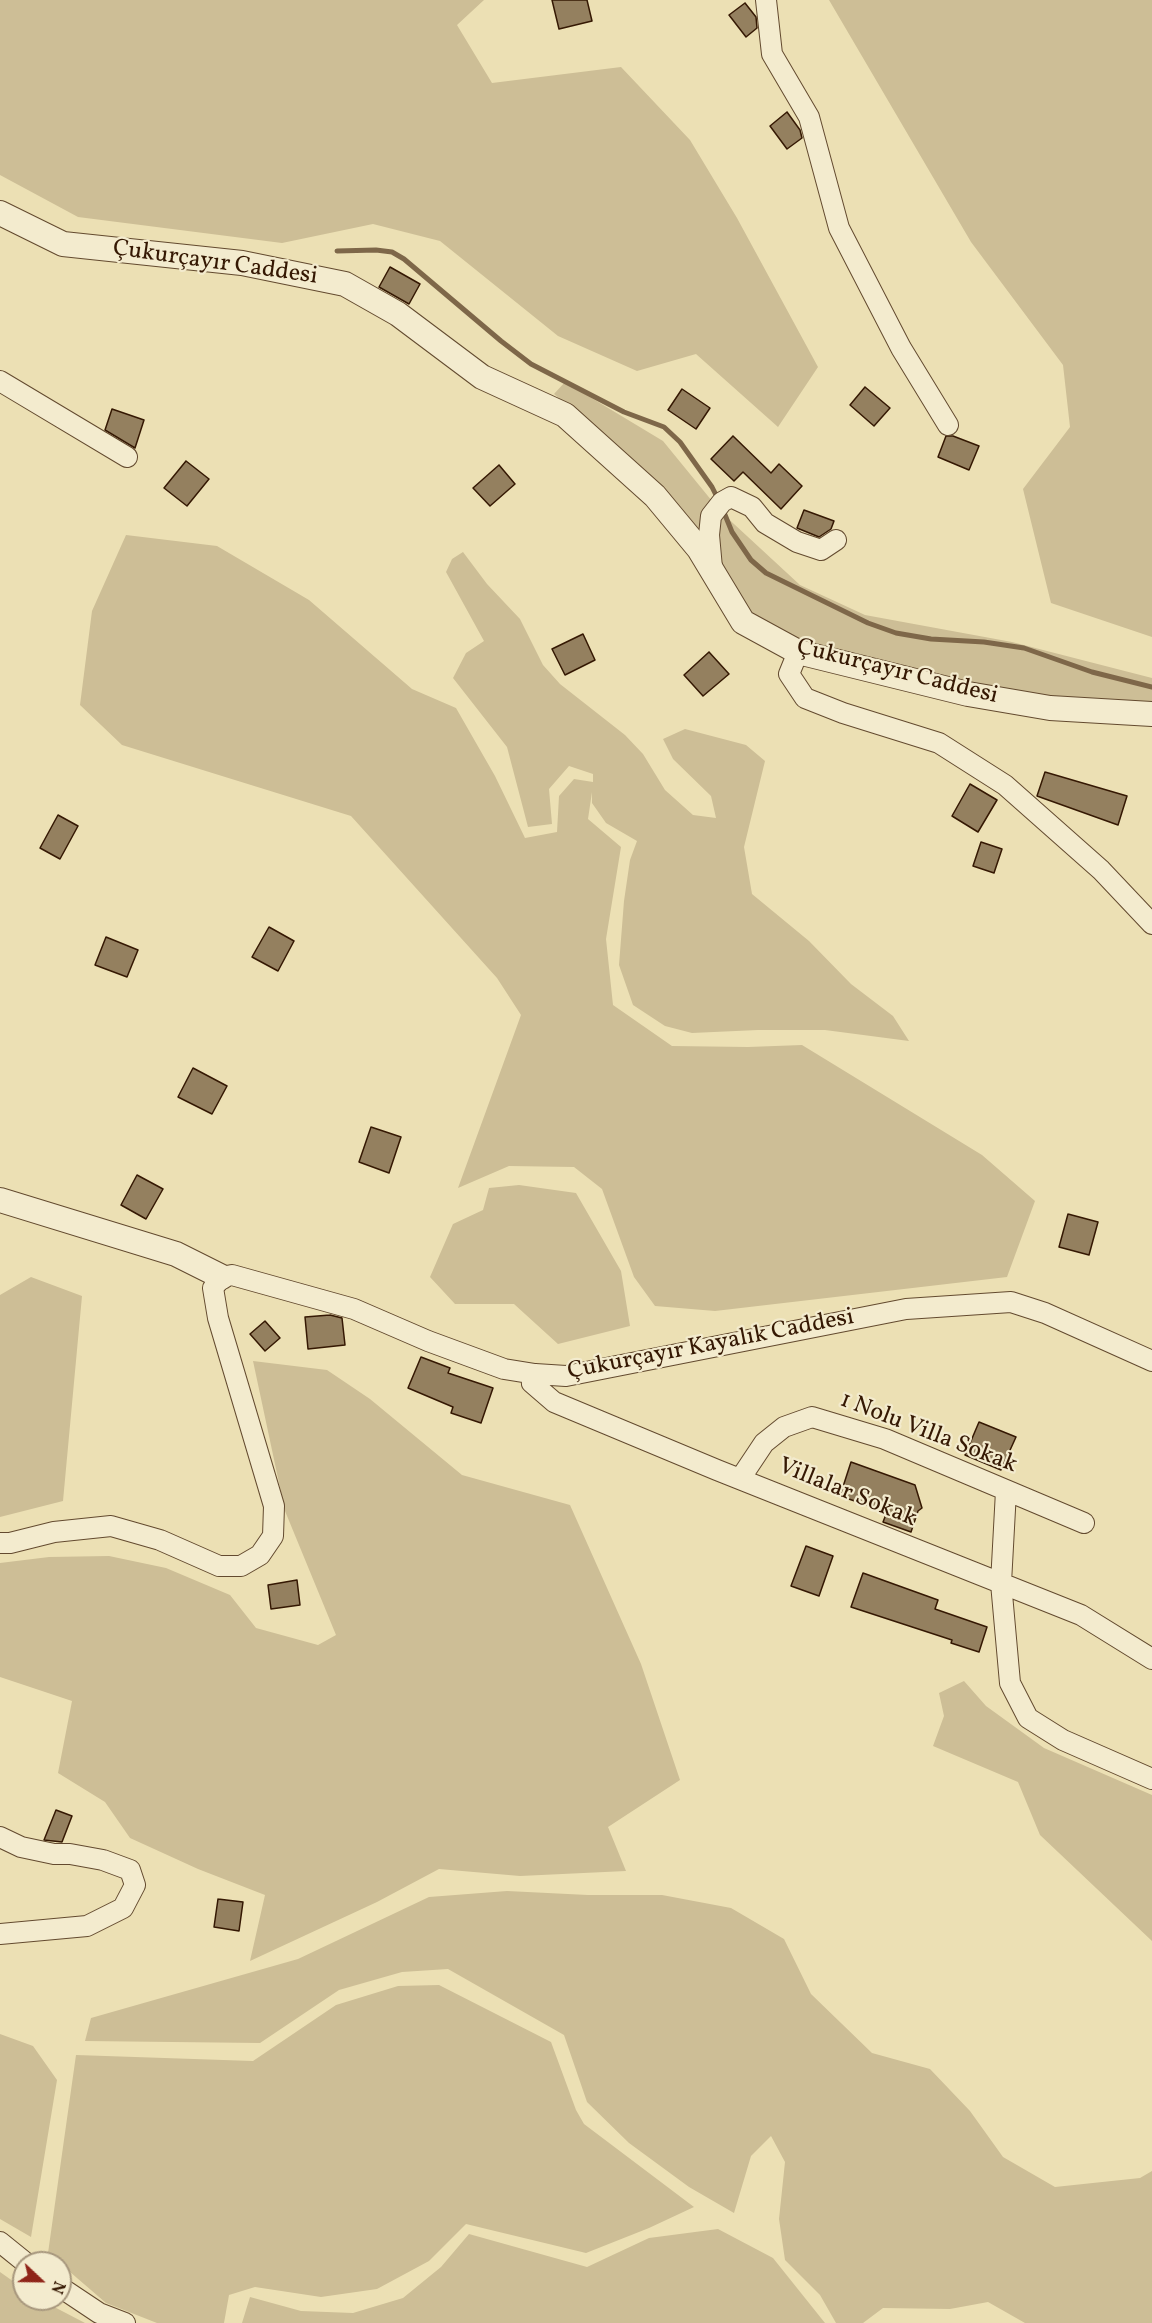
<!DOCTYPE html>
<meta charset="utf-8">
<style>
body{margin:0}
#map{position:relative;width:1152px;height:2323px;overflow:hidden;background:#ece0b4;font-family:Vollkorn,serif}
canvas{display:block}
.north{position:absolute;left:12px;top:2251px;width:60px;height:60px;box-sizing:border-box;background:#f3ebce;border:2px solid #a7977d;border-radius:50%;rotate:112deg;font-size:16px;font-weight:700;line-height:24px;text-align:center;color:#351803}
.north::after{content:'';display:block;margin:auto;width:21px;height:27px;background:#8f2418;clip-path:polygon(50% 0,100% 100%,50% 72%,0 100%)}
</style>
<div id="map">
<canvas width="1152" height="2323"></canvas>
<div class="north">N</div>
</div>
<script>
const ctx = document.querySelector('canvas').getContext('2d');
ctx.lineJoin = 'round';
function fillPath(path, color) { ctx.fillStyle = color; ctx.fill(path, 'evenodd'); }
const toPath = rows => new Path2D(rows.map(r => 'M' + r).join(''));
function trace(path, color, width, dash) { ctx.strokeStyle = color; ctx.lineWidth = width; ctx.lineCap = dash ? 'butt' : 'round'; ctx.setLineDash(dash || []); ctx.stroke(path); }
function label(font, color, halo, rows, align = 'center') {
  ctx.font = font + ' Vollkorn,serif'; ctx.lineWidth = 4.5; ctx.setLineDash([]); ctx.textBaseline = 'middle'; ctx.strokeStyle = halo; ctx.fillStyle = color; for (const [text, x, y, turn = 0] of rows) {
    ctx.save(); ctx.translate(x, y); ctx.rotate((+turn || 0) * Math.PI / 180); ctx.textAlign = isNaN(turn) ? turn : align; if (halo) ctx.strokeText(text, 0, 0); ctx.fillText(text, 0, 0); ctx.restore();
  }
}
const green = toPath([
 [0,0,484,0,457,25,492,83,621,67,690,140,737,218,818,367,778,427,696,354,637,371,558,336,440,241,373,224,282,243,78,217,0,175],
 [829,0,1152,0,1152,637,1051,603,1023,489,1070,427,1063,365,971,242],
 [565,382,663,441,721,512,800,585,865,615,1012,642,1152,678,1152,707,992,691,796,643,762,624,742,605,598,431,554,394],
 [126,535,217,546,309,600,412,689,456,708,495,776,525,838,557,832,559,796,574,779,593,782,593,774,569,766,549,789,552,824,528,827,507,747,453,678,466,653,484,641,446,572,452,559,463,552,487,584,520,619,543,665,560,684,625,735,643,754,665,790,693,815,716,818,711,796,673,759,663,739,685,729,746,745,765,761,744,847,752,894,809,941,851,984,893,1016,909,1041,825,1030,758,1030,692,1033,665,1026,633,1005,619,965,624,901,630,860,637,841,606,823,592,803,592,792,588,819,621,847,606,939,613,1005,672,1046,748,1047,802,1045,982,1155,1035,1201,1007,1277,715,1311,655,1306,634,1277,602,1189,574,1167,509,1166,458,1188,521,1015,497,978,351,816,122,745,80,705,92,611],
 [519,1185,576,1193,621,1271,630,1326,558,1344,514,1304,455,1304,430,1277,453,1224,483,1210,489,1188],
 [31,1277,82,1296,63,1501,0,1517,0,1295],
 [253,1361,327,1370,370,1399,462,1475,570,1505,641,1664,680,1780,608,1827,626,1871,520,1876,439,1869,377,1902,250,1961,265,1895,198,1869,130,1838,105,1802,58,1773,72,1701,0,1677,0,1563,49,1557,109,1556,166,1568,230,1595,256,1628,318,1645,336,1635,285,1511],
 [964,1681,986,1706,1044,1748,1152,1795,1152,1941,1040,1835,1018,1782,933,1746,944,1716,939,1693],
 [507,1891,588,1895,662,1895,731,1908,784,1939,811,1994,872,2053,930,2069,970,2111,1003,2157,1055,2187,1140,2178,1152,2171,1152,2323,1025,2323,988,2302,950,2309,883,2308,863,2323,836,2323,820,2295,785,2260,779,2219,785,2162,771,2136,751,2156,734,2213,689,2187,629,2143,587,2102,564,2035,448,1969,402,1972,339,1990,260,2043,85,2041,91,2018,298,1959,429,1897],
 [439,1985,551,2042,576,2110,584,2124,694,2207,649,2228,586,2253,466,2224,429,2261,377,2289,321,2297,255,2287,229,2295,224,2323,157,2323,106,2303,48,2253,76,2055,253,2061,336,2005,398,1986],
 [0,2034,33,2046,57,2080,31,2237,0,2219],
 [718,2229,773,2258,825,2323,242,2323,250,2297,301,2311,353,2313,403,2298,441,2267,469,2234,587,2267,649,2238],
 [0,2272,24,2289,24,2299,39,2299,85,2323,0,2323]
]);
const stream = toPath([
 [337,251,376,250,392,252,404,259,501,341,531,364,624,412,664,427,680,442,712,487,718,499],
 [723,510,732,532,751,560,766,573,868,623,896,633,931,639,984,642,1024,648,1092,672,1152,687]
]);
const building = toPath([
 [552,0,587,0,592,21,559,29,552,0],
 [745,3,756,17,757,28,746,37,729,15,745,3],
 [787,112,800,130,802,138,787,149,770,126,787,112],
 [390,267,420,284,409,304,379,287,390,267],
 [865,387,890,408,874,426,850,405,865,387],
 [682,389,710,408,696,429,668,410,682,389],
 [112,409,144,420,135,448,105,430,112,409],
 [733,436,771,473,779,464,802,486,781,509,743,472,734,481,711,459,733,436],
 [946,436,953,436,979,446,969,470,938,457,946,436],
 [186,461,209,479,187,506,164,488,186,461],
 [499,465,515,484,490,506,473,488,499,465],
 [804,510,834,521,831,529,819,537,797,528,804,510],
 [583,634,595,660,565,675,552,649,583,634],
 [709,652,729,674,703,696,684,675,709,652],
 [1045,772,1127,796,1118,825,1037,796,1045,772],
 [970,784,997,800,978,832,952,816,970,784],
 [58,815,78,826,60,859,40,848,58,815],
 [981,842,1002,849,994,873,973,866,981,842],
 [269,927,294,941,278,971,252,957,269,927],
 [106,937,138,950,127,977,95,965,106,937],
 [193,1068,227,1086,212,1114,178,1097,193,1068],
 [371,1127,401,1137,389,1173,359,1162,371,1127],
 [137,1175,163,1189,146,1219,121,1205,137,1175],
 [1068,1214,1098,1222,1089,1255,1059,1247,1068,1214],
 [330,1315,342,1318,345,1345,308,1349,305,1317,330,1315],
 [265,1321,280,1338,265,1351,250,1334,265,1321],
 [421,1357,450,1368,448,1373,493,1388,481,1423,451,1413,453,1407,408,1388,421,1357],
 [979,1422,1016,1437,1001,1470,965,1455,979,1422],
 [851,1462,915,1485,922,1508,918,1511,911,1532,883,1522,887,1512,840,1496,851,1462],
 [806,1546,833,1556,819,1596,791,1586,806,1546],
 [863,1573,938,1600,935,1609,987,1627,979,1652,951,1643,952,1640,851,1607,863,1573],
 [297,1580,300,1605,271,1609,268,1585,297,1580],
 [56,1810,72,1816,62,1842,44,1840,56,1810],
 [218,1899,243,1902,239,1931,214,1927,218,1899]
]);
const minor = toPath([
 [766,0,772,54,809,117,839,228,901,348,948,425],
 [0,381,127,457],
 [712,568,709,535,711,516,722,502,731,497,752,507,765,523,797,542,821,550,836,540],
 [798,652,789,674,805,698,843,713,939,743,1005,785,1101,870,1152,924],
 [535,1374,532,1383,554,1402,717,1470,1081,1615,1152,1659],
 [740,1479,764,1443,784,1427,812,1417,885,1439,1084,1523],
 [1006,1491,1001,1583,1010,1683,1028,1718,1063,1740,1152,1779],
 [0,1543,10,1543,54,1532,111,1526,160,1540,219,1566,241,1566,260,1555,273,1536,274,1506,218,1318,213,1288,222,1277,232,1275,354,1309,428,1341,504,1369,535,1374,566,1376,906,1309,1011,1302,1045,1313,1152,1361],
 [0,1837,21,1847,54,1854,70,1854,103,1860,130,1870,135,1885,123,1908,87,1926,0,1934],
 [0,2242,26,2263],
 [60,2287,99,2313,125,2323]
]);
const tertiary = toPath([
 [0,213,63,244,242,263,345,284,398,314,482,377,565,415,655,496,699,549,743,622,798,652,968,694,1050,708,1152,714],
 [0,1200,176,1254,222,1277]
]);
const streetNames = [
 ["Çukurçayır Caddesi",215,264,8],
 ["Çukurçayır Caddesi",897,673,14],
 ["Çukurçayır Kayalık Caddesi",711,1346,-11],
 ["1 Nolu Villa Sokak",928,1434,21],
 ["Villalar Sokak",847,1494,22]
];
fillPath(green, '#cdbe96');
trace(stream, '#7e6749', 5);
fillPath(building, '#94805f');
trace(building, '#351803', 1.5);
trace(minor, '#634a2f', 22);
trace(tertiary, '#634a2f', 26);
trace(minor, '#f3ebce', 20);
trace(tertiary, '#f3ebce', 24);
label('24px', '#351803', '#f3ebce', streetNames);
</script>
